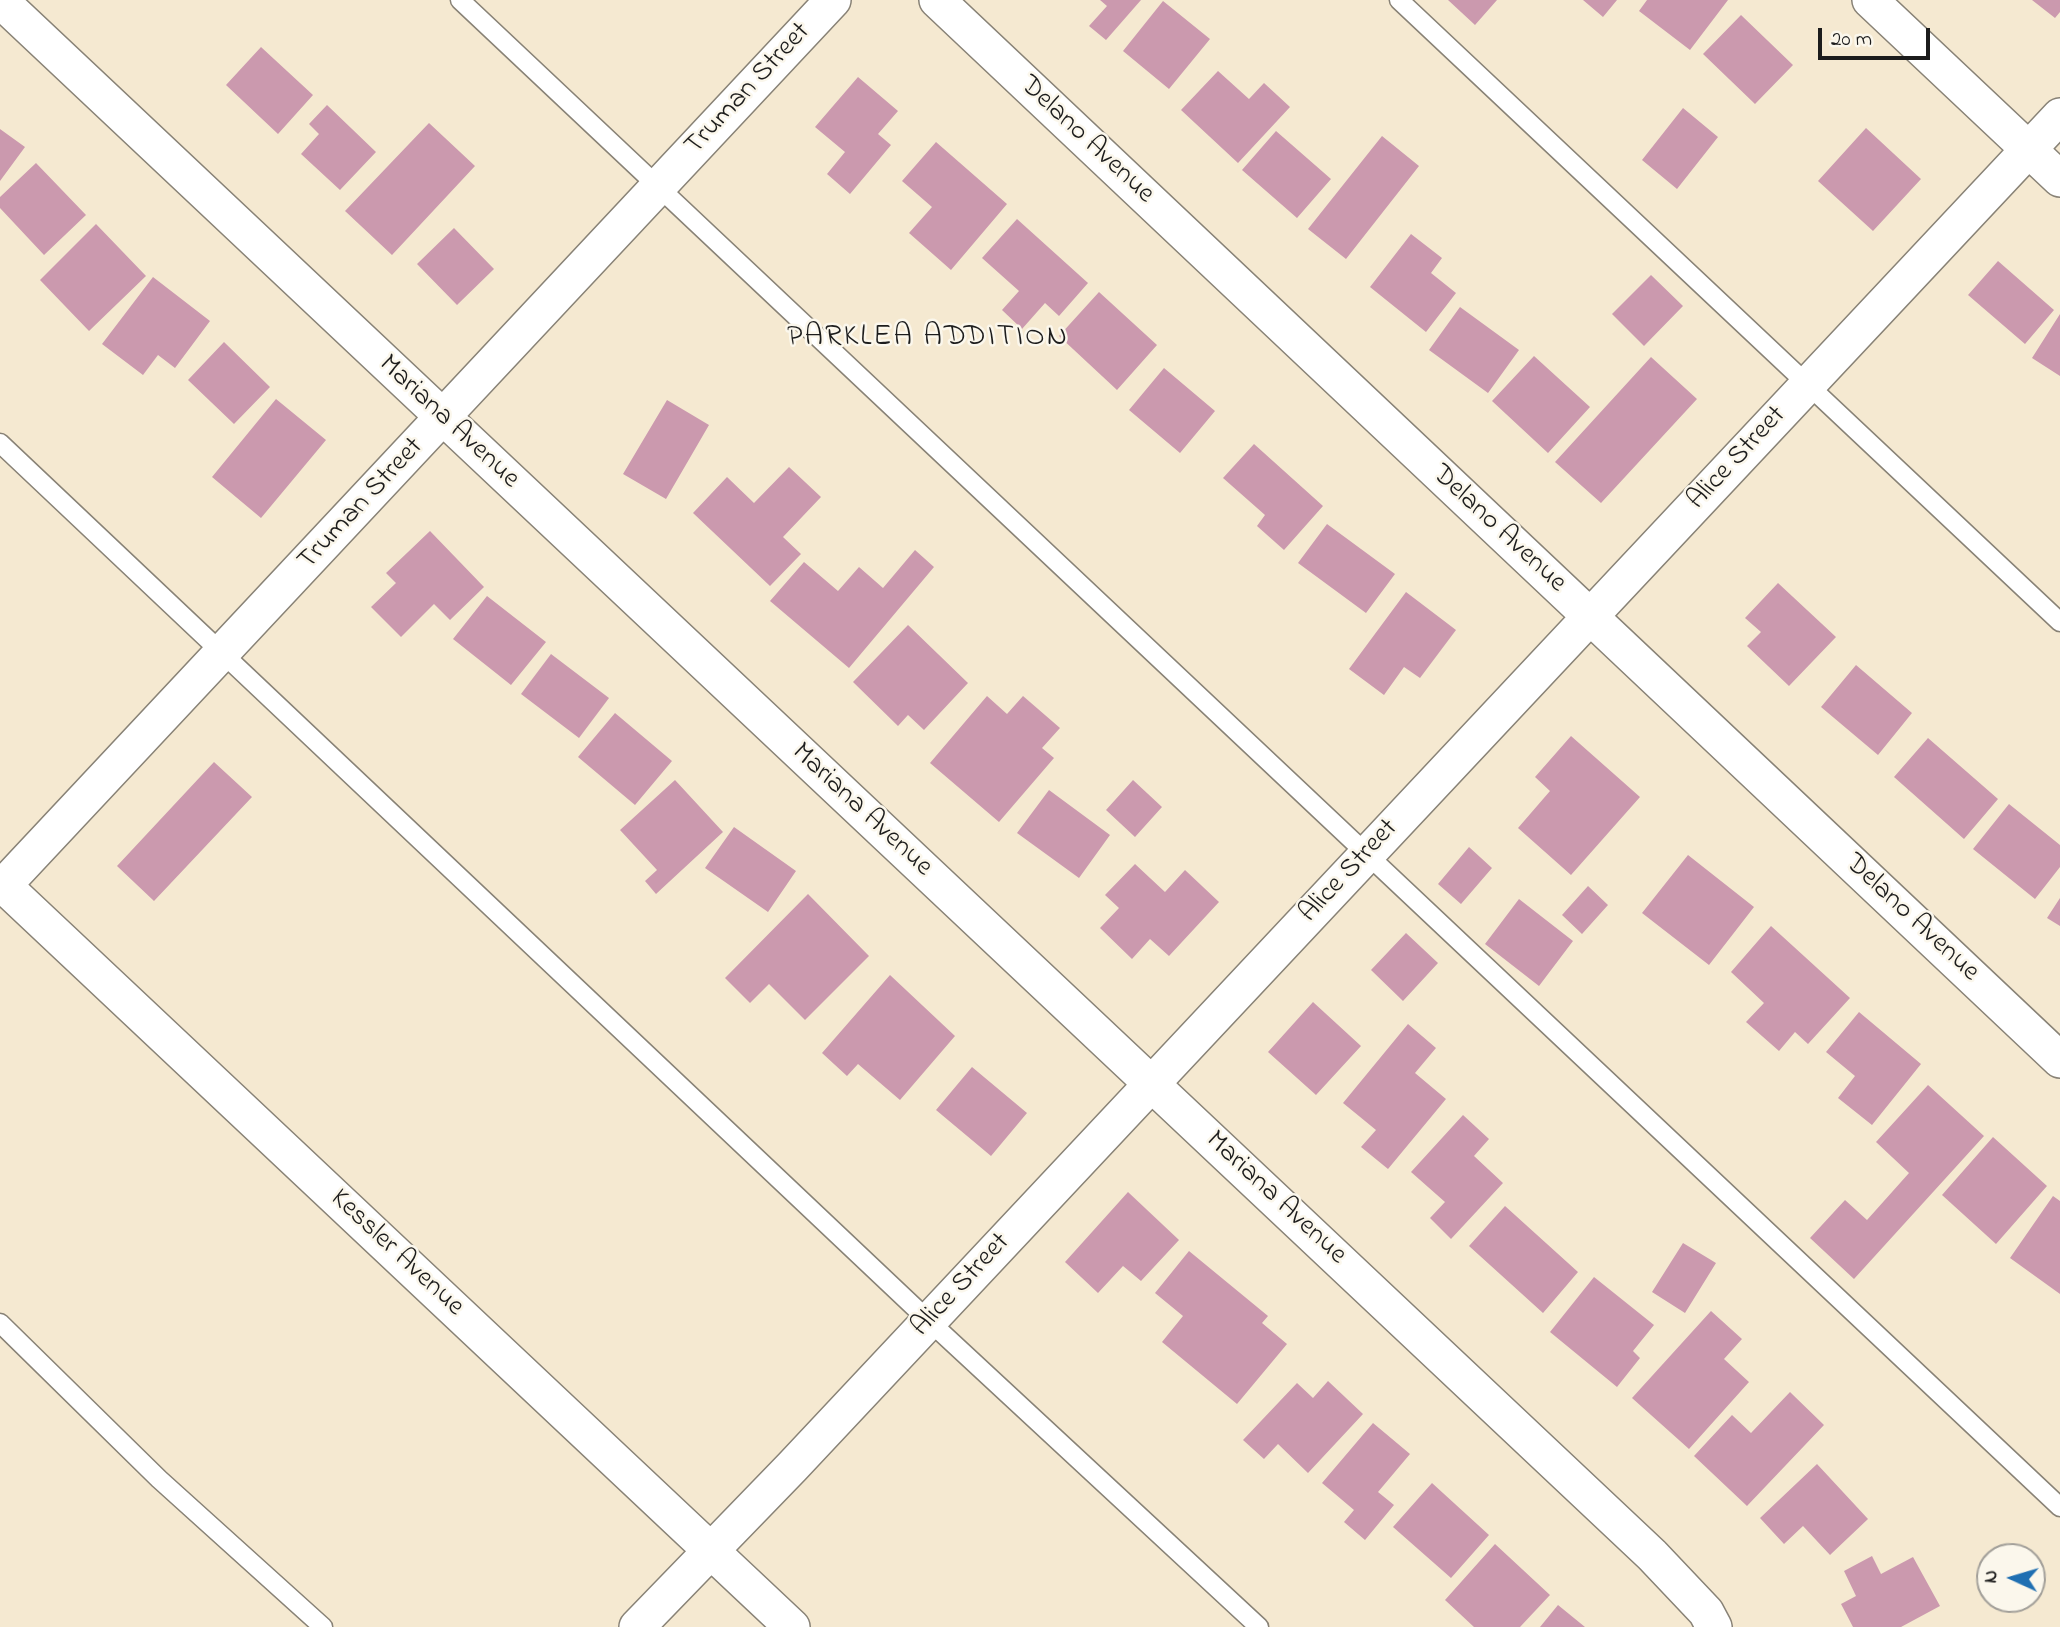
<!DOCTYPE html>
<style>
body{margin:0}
#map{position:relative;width:2060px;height:1627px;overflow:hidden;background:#f5e9d1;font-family:"Indie Flower",sans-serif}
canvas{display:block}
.north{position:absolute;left:1976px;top:1543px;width:70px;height:70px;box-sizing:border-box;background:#fbf7ec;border:2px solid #a29f99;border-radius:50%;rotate:274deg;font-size:19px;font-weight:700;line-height:28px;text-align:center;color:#1c1c1c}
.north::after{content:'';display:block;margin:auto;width:24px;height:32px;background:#1f6fb2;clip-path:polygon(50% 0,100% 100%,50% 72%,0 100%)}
.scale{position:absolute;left:1818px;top:28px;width:112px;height:32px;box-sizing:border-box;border:4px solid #1c1c1c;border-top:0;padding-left:9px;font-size:21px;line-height:24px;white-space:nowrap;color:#1c1c1c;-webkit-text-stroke:5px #fbf7ec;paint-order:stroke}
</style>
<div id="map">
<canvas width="2060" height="1627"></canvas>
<div class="north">N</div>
<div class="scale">20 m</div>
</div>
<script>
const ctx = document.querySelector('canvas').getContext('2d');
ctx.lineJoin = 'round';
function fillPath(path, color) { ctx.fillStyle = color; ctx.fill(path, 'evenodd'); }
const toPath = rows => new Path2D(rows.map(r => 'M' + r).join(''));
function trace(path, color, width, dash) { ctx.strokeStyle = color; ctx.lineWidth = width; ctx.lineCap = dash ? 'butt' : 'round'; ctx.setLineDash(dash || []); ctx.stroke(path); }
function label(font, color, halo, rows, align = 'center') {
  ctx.font = font + ' "Indie Flower",sans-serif'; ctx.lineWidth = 5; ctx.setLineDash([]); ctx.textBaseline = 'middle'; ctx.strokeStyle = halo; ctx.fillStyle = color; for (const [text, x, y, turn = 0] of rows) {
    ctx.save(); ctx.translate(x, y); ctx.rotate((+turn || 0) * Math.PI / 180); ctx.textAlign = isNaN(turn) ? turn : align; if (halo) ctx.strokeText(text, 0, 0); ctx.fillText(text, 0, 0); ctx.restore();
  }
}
const building = toPath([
 [1100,0,1141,0,1106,40,1089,26,1107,6],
 [1448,0,1497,0,1475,25],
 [1583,0,1617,0,1603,17],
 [1647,0,1728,0,1690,50,1639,11],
 [2032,0,2060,0,2060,12,2055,18],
 [1163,1,1210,39,1169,89,1123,51],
 [1741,15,1793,65,1755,104,1703,54],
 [261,47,313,95,278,134,226,85],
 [1218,71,1249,99,1264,83,1290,107,1238,163,1181,110],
 [858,77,898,111,878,134,891,145,850,194,827,174,845,152,815,127],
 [327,105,376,152,340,190,301,154,319,134,309,124],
 [1683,108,1718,137,1677,189,1642,160],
 [429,123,475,166,392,255,345,211],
 [1866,128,1921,179,1873,231,1818,181],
 [0,129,25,147,0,181],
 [1276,131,1331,179,1297,218,1242,170],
 [1382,136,1419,166,1346,259,1308,229],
 [936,142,1007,204,951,270,909,233,932,207,902,181],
 [36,163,86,215,44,255,0,208,0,197],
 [1017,219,1088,283,1059,316,1045,303,1022,329,1002,310,1019,291,982,258],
 [96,224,146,276,89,331,40,280],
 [454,228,494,269,457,305,417,264],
 [1411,234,1442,258,1431,273,1456,293,1426,332,1370,287],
 [1998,261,2054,310,2025,344,1968,295],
 [1651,275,1683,306,1644,346,1612,314],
 [153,277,210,321,175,368,158,355,143,375,102,344],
 [1099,292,1157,345,1117,390,1059,336],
 [1460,307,1519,350,1488,393,1429,350],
 [2060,314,2060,376,2032,358],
 [224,342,270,387,234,424,188,380],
 [1534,356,1590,407,1548,453,1492,401],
 [1651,357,1697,399,1601,503,1555,462],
 [1164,368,1215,411,1180,453,1129,410],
 [276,399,326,440,261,518,212,477],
 [667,400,709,425,666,499,623,474],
 [1254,444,1323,506,1284,550,1257,526,1265,515,1223,478],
 [789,467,821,497,783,537,801,554,770,586,693,513,727,477,754,503],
 [1327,524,1395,574,1366,613,1298,563],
 [430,531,484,587,450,620,434,604,401,637,371,607,396,583,386,573],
 [915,550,934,567,849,668,770,601,804,562,838,591,859,567,883,588],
 [1778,583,1836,637,1789,686,1747,646,1761,632,1745,618],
 [1406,592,1456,630,1420,678,1404,667,1384,695,1349,669],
 [487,596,546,642,511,685,453,639],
 [908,625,968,683,924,730,908,715,898,726,853,682],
 [551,654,609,698,579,738,521,694],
 [1856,665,1912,713,1878,755,1821,707],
 [987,696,1007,714,1023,696,1060,728,1042,748,1054,758,999,822,930,763],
 [615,713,672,761,635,805,578,757],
 [1571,736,1640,797,1571,875,1518,828,1550,791,1535,777],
 [1928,738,1998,799,1964,839,1894,777],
 [214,762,252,797,154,901,117,866],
 [675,780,723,832,656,894,645,881,657,870,620,830],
 [1133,780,1162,807,1135,837,1106,810],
 [1049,790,1110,835,1079,878,1017,833],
 [2009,804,2060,845,2060,867,2035,899,1973,849],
 [734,827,796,871,768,912,705,868],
 [1469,847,1492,868,1461,904,1438,884],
 [1688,855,1754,907,1709,965,1642,913],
 [1135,864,1165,892,1185,870,1219,902,1169,956,1150,939,1132,959,1100,928,1119,908,1105,895],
 [1588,886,1608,905,1582,934,1562,915],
 [808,894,869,956,805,1020,769,984,750,1003,725,978],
 [2060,898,2060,926,2047,918],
 [1519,899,1573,941,1539,986,1485,944],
 [1771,926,1850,998,1808,1044,1795,1032,1779,1051,1746,1022,1764,1003,1731,972],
 [1406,933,1438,963,1403,1001,1371,970],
 [890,975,955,1036,900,1100,858,1064,847,1076,822,1053],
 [1313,1002,1361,1046,1316,1095,1268,1052],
 [1859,1012,1921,1064,1872,1125,1838,1098,1855,1076,1826,1052],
 [1408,1024,1436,1048,1415,1073,1446,1099,1388,1169,1361,1147,1376,1130,1343,1103],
 [972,1067,1027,1113,991,1156,936,1110],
 [1928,1085,1984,1136,1854,1279,1810,1238,1845,1200,1867,1220,1909,1173,1876,1142],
 [1463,1115,1489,1139,1474,1156,1503,1183,1451,1239,1430,1218,1445,1202,1411,1172],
 [1993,1137,2047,1186,1996,1244,1942,1195],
 [1128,1192,1179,1240,1141,1281,1123,1266,1098,1293,1065,1262],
 [2053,1196,2060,1201,2060,1294,2010,1258],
 [1505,1206,1578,1272,1543,1313,1469,1246],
 [1683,1243,1716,1263,1685,1313,1652,1292],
 [1189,1251,1268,1316,1262,1323,1287,1344,1237,1404,1162,1342,1183,1316,1155,1293],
 [1594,1277,1654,1325,1633,1351,1640,1358,1617,1387,1550,1332],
 [1711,1311,1742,1339,1724,1359,1749,1382,1689,1449,1632,1398],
 [1328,1381,1363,1414,1308,1473,1278,1444,1264,1459,1243,1440,1297,1383,1313,1398],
 [1790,1392,1824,1425,1747,1506,1694,1456,1732,1415,1751,1433],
 [1373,1423,1410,1454,1378,1492,1394,1505,1365,1540,1344,1522,1354,1510,1322,1483],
 [1817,1464,1868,1519,1830,1555,1803,1526,1784,1544,1760,1518],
 [1432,1483,1489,1535,1451,1578,1393,1527],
 [1495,1544,1550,1595,1520,1627,1474,1627,1445,1600],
 [1872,1556,1881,1574,1913,1557,1940,1606,1901,1627,1853,1627,1841,1604,1856,1596,1844,1571],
 [1558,1605,1585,1627,1540,1627]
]);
const lane = toPath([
 [460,0,2060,1507],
 [1399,0,2060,622],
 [0,443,929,1321,1259,1627],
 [0,1323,159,1479,323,1627]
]);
const street = toPath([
 [0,0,1652,1555,1706,1612,1714,1627],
 [937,0,2060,1060],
 [1870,0,2060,179],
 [0,882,792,1627],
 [4,885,833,0],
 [637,1627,792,1467,2060,116]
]);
const streetNames = [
 ["Truman Street",749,90,-47],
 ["Delano Avenue",1086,141,43],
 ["Mariana Avenue",448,423,43],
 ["Alice Street",1738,459,-47],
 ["Truman Street",362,505,-47],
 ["Delano Avenue",1498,530,43],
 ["Mariana Avenue",861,811,43],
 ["Alice Street",1350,872,-47],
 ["Delano Avenue",1911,919,43],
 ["Mariana Avenue",1275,1199,43],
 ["Kessler Avenue",396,1254,43],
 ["Alice Street",962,1286,-47]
];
const neighbourhoodNames = [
 ["PARKLEA ADDITION",928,339]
];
fillPath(building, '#cb99ae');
trace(lane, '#888276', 21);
trace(street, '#888276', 38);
trace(lane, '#fff', 18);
trace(street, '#fff', 35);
label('28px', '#1c1c1c', '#fbf7ec', streetNames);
ctx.letterSpacing = '2px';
label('30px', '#1c1c1c', '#fbf7ec', neighbourhoodNames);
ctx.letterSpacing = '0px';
</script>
